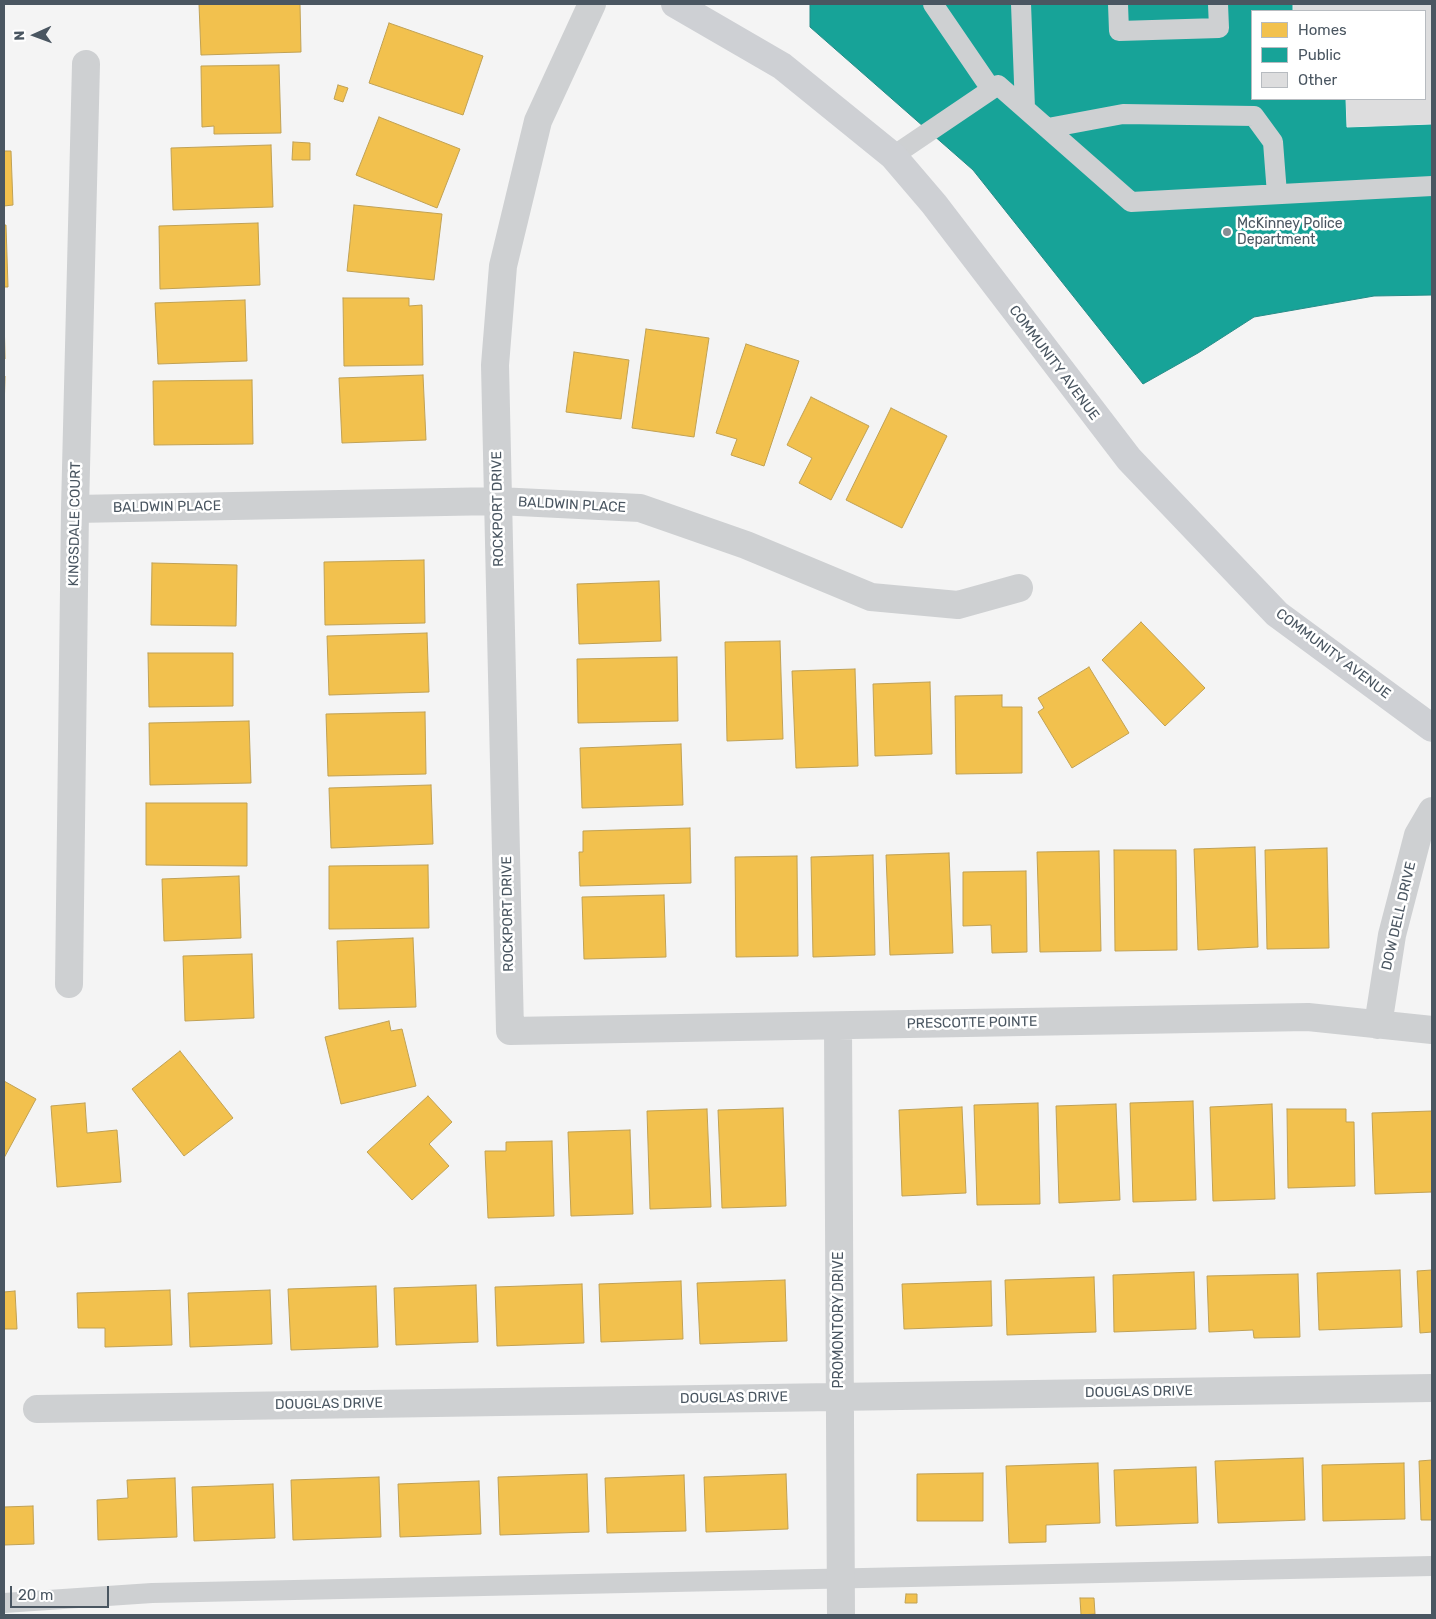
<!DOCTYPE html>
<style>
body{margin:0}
#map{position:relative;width:1436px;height:1619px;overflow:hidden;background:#f4f4f4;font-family:Rubik,sans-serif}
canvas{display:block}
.frame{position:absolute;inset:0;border:5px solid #4a5661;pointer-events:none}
.legend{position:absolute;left:1251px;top:10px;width:175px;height:90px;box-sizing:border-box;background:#fff;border:1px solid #b7bbc0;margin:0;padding:6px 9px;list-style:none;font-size:15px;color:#4a5661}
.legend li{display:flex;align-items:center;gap:10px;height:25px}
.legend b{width:25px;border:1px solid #b7bbc0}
.north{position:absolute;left:10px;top:10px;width:50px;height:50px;-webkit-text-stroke:4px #fff;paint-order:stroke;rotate:268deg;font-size:14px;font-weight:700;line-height:20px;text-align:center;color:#4a5661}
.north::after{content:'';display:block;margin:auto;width:18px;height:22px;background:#4a5661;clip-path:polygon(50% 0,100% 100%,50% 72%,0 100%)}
.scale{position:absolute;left:10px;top:1586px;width:99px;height:22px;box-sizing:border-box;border:2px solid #4a5661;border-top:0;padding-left:6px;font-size:15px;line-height:18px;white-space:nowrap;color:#4a5661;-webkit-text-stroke:4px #fff;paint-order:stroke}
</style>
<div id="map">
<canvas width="1436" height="1619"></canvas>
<div class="frame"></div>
<ul class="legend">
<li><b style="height:14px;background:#f2c14e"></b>Homes</li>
<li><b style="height:14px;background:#17a398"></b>Public</li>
<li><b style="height:14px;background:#ddddde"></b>Other</li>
</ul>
<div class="north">N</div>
<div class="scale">20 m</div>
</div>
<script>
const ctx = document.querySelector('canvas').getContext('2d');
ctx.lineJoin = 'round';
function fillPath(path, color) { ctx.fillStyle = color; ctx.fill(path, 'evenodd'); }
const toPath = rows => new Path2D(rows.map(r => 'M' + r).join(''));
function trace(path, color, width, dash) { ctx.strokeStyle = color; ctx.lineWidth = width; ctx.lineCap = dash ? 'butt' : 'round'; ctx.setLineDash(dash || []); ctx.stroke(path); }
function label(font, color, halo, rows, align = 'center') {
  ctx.font = font + ' Rubik,sans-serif'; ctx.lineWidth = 5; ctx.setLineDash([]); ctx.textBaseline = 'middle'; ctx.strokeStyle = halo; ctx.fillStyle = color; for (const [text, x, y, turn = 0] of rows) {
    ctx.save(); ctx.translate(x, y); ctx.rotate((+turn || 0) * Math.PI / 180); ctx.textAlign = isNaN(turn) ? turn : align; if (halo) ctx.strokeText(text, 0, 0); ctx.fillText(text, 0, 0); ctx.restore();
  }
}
const homes = toPath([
 [199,4,300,4,301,52,201,55,199,4],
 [389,23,483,56,463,115,369,83,389,23],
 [279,65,281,133,214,134,214,126,202,127,201,66,279,65],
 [338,85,348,88,343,102,334,99,338,85],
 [379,117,460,149,437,208,356,175,379,117],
 [293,142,310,143,310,160,292,160,293,142],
 [271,145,273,207,173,210,171,148,271,145],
 [4,151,11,151,13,205,4,206,4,151],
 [354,205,442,214,434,280,347,271,354,205],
 [258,223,260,285,160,289,159,226,258,223],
 [4,225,6,225,8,287,4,287,4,225],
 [343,298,409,298,409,306,422,305,423,365,344,366,343,298],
 [245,300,247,361,158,364,155,303,245,300],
 [4,313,5,359,4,359,4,313],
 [646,329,709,338,694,437,632,428,646,329],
 [746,344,799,361,764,466,731,455,737,439,716,433,746,344],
 [574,352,629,360,621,419,566,412,574,352],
 [423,375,426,440,342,443,339,378,423,375],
 [4,376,5,376,4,412,4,376],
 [252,380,253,444,154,445,153,381,252,380],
 [811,397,869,426,831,500,799,483,812,458,787,445,811,397],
 [891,408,947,436,902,528,846,500,891,408],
 [424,560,425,623,325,625,324,562,424,560],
 [152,563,237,565,236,626,151,625,152,563],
 [659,581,661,641,579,644,577,584,659,581],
 [1141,622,1205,688,1165,726,1102,660,1141,622],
 [427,633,429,692,329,695,327,636,427,633],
 [780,641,783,739,727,741,725,642,780,641],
 [148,653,233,653,233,706,149,707,148,653],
 [677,657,678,721,578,723,577,659,677,657],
 [1089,667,1129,733,1072,768,1038,712,1044,708,1038,698,1089,667],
 [855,669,858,766,796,768,792,671,855,669],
 [930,682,932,754,875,756,873,684,930,682],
 [1002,695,1002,707,1022,707,1022,773,956,774,955,696,1002,695],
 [425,712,426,774,328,776,326,714,425,712],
 [249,721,251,783,150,785,149,723,249,721],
 [681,744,683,805,582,808,580,748,681,744],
 [431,785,433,844,331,848,329,788,431,785],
 [146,803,247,803,247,866,146,865,146,803],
 [690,828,691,883,580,886,579,852,583,852,583,831,690,828],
 [1255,847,1258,947,1198,950,1194,849,1255,847],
 [1327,848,1329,948,1267,949,1265,850,1327,848],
 [1114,850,1176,850,1177,950,1115,951,1114,850],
 [1099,851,1101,951,1040,952,1037,852,1099,851],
 [949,853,953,953,890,955,886,855,949,853],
 [873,855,875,955,813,957,811,857,873,855],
 [797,856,798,956,736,957,735,857,797,856],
 [428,865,429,928,329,929,329,866,428,865],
 [1026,871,1027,952,992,953,991,925,963,926,963,872,1026,871],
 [239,876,241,938,164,941,162,879,239,876],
 [664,895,666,957,584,959,582,897,664,895],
 [413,938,416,1007,339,1009,337,941,413,938],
 [252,954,254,1018,185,1021,183,956,252,954],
 [389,1021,391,1031,402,1029,416,1086,341,1104,325,1037,389,1021],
 [180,1051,233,1118,184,1156,132,1089,180,1051],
 [4,1081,36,1099,4,1158,4,1081],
 [428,1096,452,1122,429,1144,449,1166,412,1200,367,1152,428,1096],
 [1193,1101,1196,1200,1133,1202,1130,1103,1193,1101],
 [85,1103,87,1133,117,1130,121,1182,57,1187,51,1106,85,1103],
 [1038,1103,1040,1204,977,1205,974,1105,1038,1103],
 [1116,1104,1120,1200,1059,1203,1056,1106,1116,1104],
 [1272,1104,1275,1199,1213,1201,1210,1107,1272,1104],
 [962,1107,966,1193,902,1196,899,1110,962,1107],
 [783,1108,786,1206,722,1208,718,1110,783,1108],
 [707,1109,711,1207,650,1209,647,1111,707,1109],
 [1287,1109,1346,1109,1346,1122,1354,1122,1355,1186,1288,1188,1287,1109],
 [1432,1111,1432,1192,1375,1194,1372,1113,1432,1111],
 [630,1130,633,1214,571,1216,568,1132,630,1130],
 [552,1141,554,1216,488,1218,485,1151,506,1151,506,1142,552,1141],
 [1400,1270,1402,1327,1319,1330,1317,1273,1400,1270],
 [1432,1270,1432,1332,1420,1333,1417,1271,1432,1270],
 [1194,1272,1196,1329,1114,1332,1113,1275,1194,1272],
 [1298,1274,1300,1337,1254,1338,1253,1330,1209,1332,1207,1276,1298,1274],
 [1094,1277,1096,1332,1007,1335,1005,1280,1094,1277],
 [785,1280,787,1341,700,1344,697,1283,785,1280],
 [681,1281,683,1339,601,1342,599,1284,681,1281],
 [991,1281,992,1326,904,1329,902,1284,991,1281],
 [582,1284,584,1343,497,1346,495,1287,582,1284],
 [476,1285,478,1342,396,1345,394,1288,476,1285],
 [376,1286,378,1347,291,1350,288,1289,376,1286],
 [170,1290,172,1345,105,1347,105,1328,78,1328,77,1293,170,1290],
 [270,1290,272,1344,190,1347,188,1293,270,1290],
 [15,1291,17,1329,4,1329,4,1292,15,1291],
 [1303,1458,1305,1520,1218,1523,1215,1461,1303,1458],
 [1432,1460,1432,1520,1421,1520,1419,1461,1432,1460],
 [1098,1463,1100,1523,1046,1525,1046,1542,1009,1543,1006,1466,1098,1463],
 [1404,1463,1405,1519,1323,1521,1322,1465,1404,1463],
 [1196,1467,1198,1523,1116,1526,1114,1470,1196,1467],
 [983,1473,983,1521,917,1521,917,1474,983,1473],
 [587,1474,589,1532,500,1535,498,1477,587,1474],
 [786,1474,788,1529,706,1532,704,1477,786,1474],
 [684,1475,686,1531,607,1533,605,1478,684,1475],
 [379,1477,381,1537,293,1540,291,1480,379,1477],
 [175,1478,177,1537,98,1540,97,1500,128,1498,127,1480,175,1478],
 [479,1481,481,1534,400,1537,398,1484,479,1481],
 [273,1484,275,1538,194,1541,192,1487,273,1484],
 [33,1506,34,1544,4,1545,4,1507,33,1506],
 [906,1594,917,1594,917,1603,905,1603,906,1594],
 [1080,1598,1094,1598,1095,1614,1081,1615,1080,1598]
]);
const public = toPath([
 [810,4,1432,4,1432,295,1374,296,1254,317,1198,353,1143,384,973,170,810,27,810,4],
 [1252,11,1425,11,1425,99,1252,99,1252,11]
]);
const building = toPath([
 [1293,4,1432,4,1432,124,1347,127,1346,99,1425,99,1425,11,1293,11,1293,4]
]);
const lane = toPath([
 [933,4,991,89],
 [1021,4,1025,108],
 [1118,4,1119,31,1219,28,1218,4],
 [1048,128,1123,114,1254,116,1273,142,1277,194],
 [893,156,998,85,1131,202,1432,186],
 [4,1603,152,1593,1432,1566]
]);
const street = toPath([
 [592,4,538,121,503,266,495,365,510,1031,1308,1017,1432,1030],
 [75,509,498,501,640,508,746,545,871,597,958,605,1019,588],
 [69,984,75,509,86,64],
 [1378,1025,1392,935,1418,835,1432,811],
 [838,1026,841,1615],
 [37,1409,1432,1388]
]);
const secondary = toPath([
 [675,4,782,66,893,156,934,204,1129,459,1277,614,1432,728]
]);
const markers = [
 [1227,232,5,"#868d94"]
];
const poiNames = [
 ["McKinney Police",1237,224],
 ["Department",1237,240]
];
const streetNames = [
 ["COMMUNITY AVENUE",1054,363,53],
 ["BALDWIN PLACE",572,505,3],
 ["BALDWIN PLACE",167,507,-1],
 ["ROCKPORT DRIVE",498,509,-91],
 ["KINGSDALE COURT",75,524,-89],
 ["COMMUNITY AVENUE",1333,654,37],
 ["ROCKPORT DRIVE",508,914,-91],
 ["DOW DELL DRIVE",1399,916,-77],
 ["PRESCOTTE POINTE",972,1023,-1],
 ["PROMONTORY DRIVE",839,1320,-90],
 ["DOUGLAS DRIVE",1139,1392,-1],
 ["DOUGLAS DRIVE",734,1398,-1],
 ["DOUGLAS DRIVE",329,1404,-1]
];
fillPath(homes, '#f2c14e');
trace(homes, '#c0a154', 1);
fillPath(public, '#17a398');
trace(public, '#268c88', 1);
fillPath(building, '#ddddde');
trace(building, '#e5e6e7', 1);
trace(lane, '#ced0d2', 20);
trace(street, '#ced0d2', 28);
trace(secondary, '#ced0d4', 28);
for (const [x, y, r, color] of markers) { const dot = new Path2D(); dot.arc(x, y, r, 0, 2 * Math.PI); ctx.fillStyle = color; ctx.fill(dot); trace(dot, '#fff', 2); }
label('14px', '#4a5661', '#fff', poiNames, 'left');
label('14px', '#4a5661', '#fff', streetNames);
</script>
